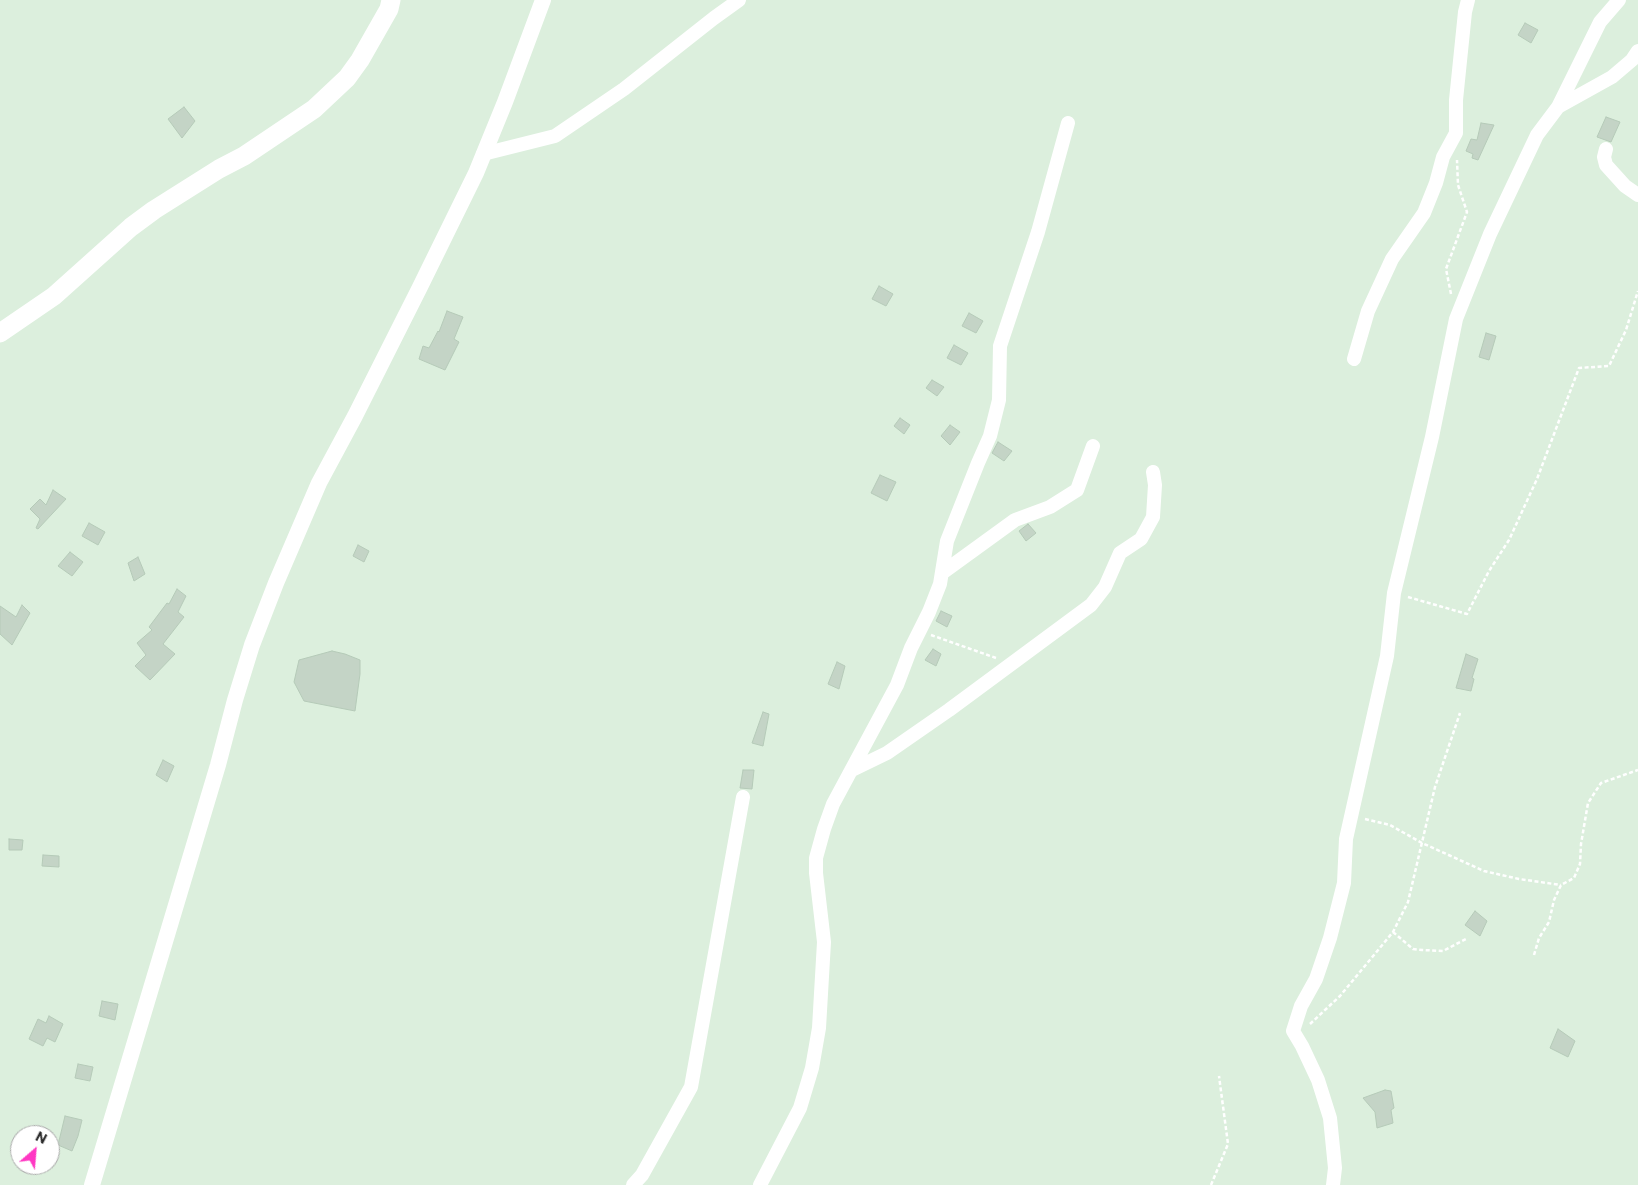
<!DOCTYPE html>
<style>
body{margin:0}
#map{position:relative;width:1638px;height:1185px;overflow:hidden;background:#dcefdd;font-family:Commissioner,sans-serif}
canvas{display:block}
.north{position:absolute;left:10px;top:1125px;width:50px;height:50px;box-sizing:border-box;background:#fff;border:1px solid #aaa;border-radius:50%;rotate:27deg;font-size:14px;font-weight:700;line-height:20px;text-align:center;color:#2b2b2b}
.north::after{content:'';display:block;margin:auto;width:18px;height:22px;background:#ff38c3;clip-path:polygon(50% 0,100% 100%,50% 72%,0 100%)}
</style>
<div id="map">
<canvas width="1638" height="1185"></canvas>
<div class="north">N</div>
</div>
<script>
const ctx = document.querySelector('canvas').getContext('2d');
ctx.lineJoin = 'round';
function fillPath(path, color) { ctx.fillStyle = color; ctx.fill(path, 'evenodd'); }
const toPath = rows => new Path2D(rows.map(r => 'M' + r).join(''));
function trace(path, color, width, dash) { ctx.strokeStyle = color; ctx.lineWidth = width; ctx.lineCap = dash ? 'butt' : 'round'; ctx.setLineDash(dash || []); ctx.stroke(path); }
const building = toPath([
 [1525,23,1538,30,1531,43,1518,35,1525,23],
 [184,107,195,121,182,138,168,119,184,107],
 [1606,117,1620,122,1611,142,1597,137,1606,117],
 [1481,123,1494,125,1478,160,1472,158,1473,154,1466,151,1471,139,1477,140,1481,123],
 [879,286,893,294,886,306,872,299,879,286],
 [447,311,463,317,454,339,459,342,445,370,419,359,423,346,429,348,438,331,439,332,447,311],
 [969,313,983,321,976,333,962,326,969,313],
 [1486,333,1496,336,1489,360,1479,357,1486,333],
 [954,345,968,353,961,365,947,358,954,345],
 [932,380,944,387,937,396,926,388,932,380],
 [900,418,910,425,904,434,894,426,900,418],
 [950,425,960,432,950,445,941,436,950,425],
 [998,442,1012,451,1004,461,992,453,998,442],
 [880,475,896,482,887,501,871,493,880,475],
 [53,490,66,499,38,529,36,528,40,519,30,509,40,499,46,505,53,490],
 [89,523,105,532,98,545,82,536,89,523],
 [1028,524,1036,533,1026,541,1019,531,1028,524],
 [358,545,369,551,364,562,353,556,358,545],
 [70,552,83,562,72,576,58,566,70,552],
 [138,557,145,574,134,581,128,563,138,557],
 [177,589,186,596,178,612,184,617,163,644,175,654,150,680,135,666,146,655,137,643,152,630,149,627,167,603,169,604,177,589],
 [22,605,30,613,12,645,0,634,0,606,16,617,22,605],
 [941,611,952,616,947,627,936,621,941,611],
 [933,649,941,654,936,666,925,660,933,649],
 [332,651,345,654,360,660,360,674,355,711,304,701,294,682,299,660,332,651],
 [1466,654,1478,659,1472,678,1474,679,1471,691,1456,688,1466,654],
 [837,662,845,666,839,689,828,684,837,662],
 [763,712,769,714,763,746,752,743,763,712],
 [163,760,174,766,167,782,156,775,163,760],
 [743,770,754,770,752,789,740,788,743,770],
 [9,839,23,840,22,850,9,850,9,839],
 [43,855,59,856,59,867,42,866,43,855],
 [1475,911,1487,921,1480,936,1465,925,1475,911],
 [102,1001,118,1004,115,1020,99,1016,102,1001],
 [49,1016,63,1024,55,1042,47,1038,43,1046,29,1039,38,1019,46,1023,49,1016],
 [1558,1029,1575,1041,1568,1057,1550,1048,1558,1029],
 [78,1064,93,1067,90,1081,75,1078,78,1064],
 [1385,1090,1391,1091,1394,1108,1391,1110,1393,1123,1377,1128,1375,1112,1363,1098,1385,1090],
 [65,1116,82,1120,78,1136,72,1151,58,1145,65,1116]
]);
const path = toPath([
 [1451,294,1446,269,1467,212,1458,185,1457,160],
 [1408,597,1467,614,1489,571,1509,540,1537,479,1579,368,1609,366,1626,330,1638,291],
 [931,635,996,658],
 [1365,819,1390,825,1422,843,1484,871,1519,879,1561,885],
 [1393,932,1413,949,1422,950,1443,951,1466,939],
 [1534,955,1539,938,1549,922,1554,900,1561,885,1574,878,1580,864,1581,844,1588,803,1601,783,1638,770],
 [1310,1024,1340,996,1393,932,1408,902,1435,787,1460,713],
 [1211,1185,1228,1144,1219,1076]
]);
const minor = toPath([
 [1558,107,1612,77,1632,60,1638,51],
 [1606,149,1604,157,1606,165,1625,186,1638,195],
 [483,154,555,136,624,89,714,18,739,0],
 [1354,359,1368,311,1392,259,1424,213,1436,183,1443,157,1456,133,1456,100,1465,12,1468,0],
 [942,573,1015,520,1050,507,1077,490,1093,446],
 [852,770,887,753,949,710,1091,605,1105,587,1120,553,1141,539,1153,517,1155,485,1153,472],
 [633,1185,642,1175,691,1087,743,797],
 [760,1185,800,1108,812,1068,819,1028,824,942,816,873,816,858,824,829,833,804,897,685,911,648,929,612,940,584,947,541,978,463,990,436,999,400,1000,346,1038,232,1068,123],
 [1333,1185,1335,1168,1330,1118,1318,1080,1302,1046,1293,1031,1301,1006,1316,979,1330,938,1344,883,1346,839,1387,656,1394,593,1432,437,1456,319,1490,234,1537,135,1558,107,1600,22,1619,0]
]);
const tertiary = toPath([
 [92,1185,218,765,235,700,252,645,276,583,319,483,355,416,420,287,476,173,505,102,543,0]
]);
const secondary = toPath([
 [0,333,54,296,131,227,154,210,219,169,244,156,314,109,347,78,360,60,389,9,391,0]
]);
fillPath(building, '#c4d4c6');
trace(building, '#b5cab8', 1);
trace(path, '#fff', 2.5, [4, 2.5]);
trace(minor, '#fff', 14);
trace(tertiary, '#fff', 16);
trace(secondary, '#fff', 19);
</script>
